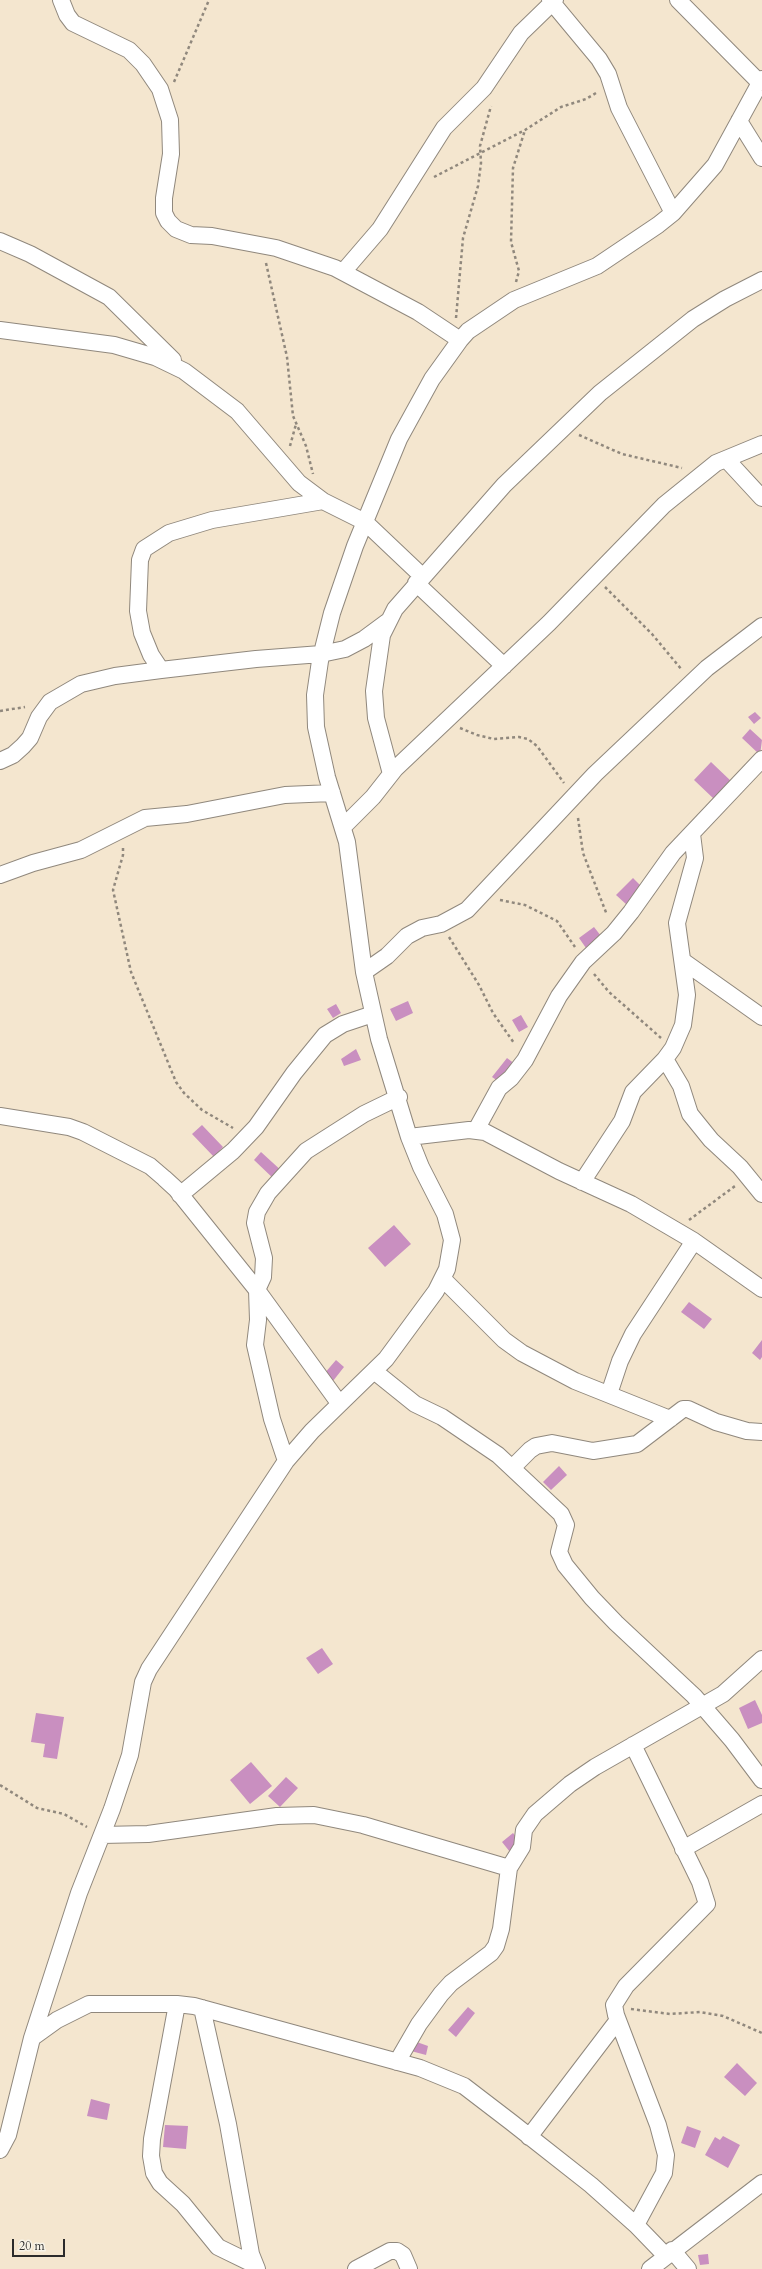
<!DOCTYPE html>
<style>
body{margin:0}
#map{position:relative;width:762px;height:2269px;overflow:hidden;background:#f4e6cf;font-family:Cardo,serif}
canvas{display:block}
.scale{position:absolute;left:12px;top:2239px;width:53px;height:18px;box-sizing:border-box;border:2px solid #2b2b2b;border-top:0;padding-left:5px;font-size:12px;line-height:14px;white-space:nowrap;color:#2b2b2b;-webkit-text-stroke:3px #f7f3e8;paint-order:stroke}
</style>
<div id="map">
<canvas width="762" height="2269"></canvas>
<div class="scale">20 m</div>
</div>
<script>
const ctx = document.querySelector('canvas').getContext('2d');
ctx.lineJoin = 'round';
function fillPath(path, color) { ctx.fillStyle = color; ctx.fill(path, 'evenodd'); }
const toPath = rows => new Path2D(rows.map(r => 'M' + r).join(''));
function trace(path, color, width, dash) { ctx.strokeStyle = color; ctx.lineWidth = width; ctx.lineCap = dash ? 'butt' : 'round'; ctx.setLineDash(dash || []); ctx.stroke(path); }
const building = toPath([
 [755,712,761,718,754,724,748,717],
 [750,729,762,740,760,755,742,738],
 [711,762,732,782,714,799,694,780],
 [633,878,643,888,627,905,616,895],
 [594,927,601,936,586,948,579,938],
 [408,1001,413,1013,396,1021,390,1009],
 [336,1004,341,1013,333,1018,327,1009],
 [521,1015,528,1027,519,1032,512,1020],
 [356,1049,361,1060,344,1066,341,1059],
 [507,1058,515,1064,501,1083,492,1077],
 [202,1125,223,1147,214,1157,192,1134],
 [261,1152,284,1173,276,1181,254,1160],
 [394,1225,411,1244,385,1267,368,1248],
 [689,1302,712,1319,704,1329,681,1312],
 [762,1340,762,1357,760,1360,752,1353],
 [336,1360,344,1367,333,1381,324,1374],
 [559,1466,567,1475,551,1490,543,1482],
 [322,1648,333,1664,318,1674,306,1658],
 [755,1700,762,1715,762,1723,748,1729,739,1708],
 [36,1713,64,1717,57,1759,43,1757,45,1744,31,1742],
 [251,1762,272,1786,250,1804,230,1780],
 [286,1777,298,1788,280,1807,268,1796],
 [513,1833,521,1843,510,1852,502,1842],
 [468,2007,475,2013,456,2037,448,2030],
 [414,2041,428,2046,426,2055,411,2051],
 [737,2063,757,2083,745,2096,724,2077],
 [91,2099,110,2104,107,2120,87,2116],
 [165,2125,188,2126,186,2149,163,2147],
 [687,2126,701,2131,695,2148,681,2143],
 [723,2136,740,2145,728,2168,705,2155,715,2137,720,2140],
 [708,2254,709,2264,700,2265,698,2255]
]);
const path = toPath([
 [174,82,209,0],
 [434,177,525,130,561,107,586,99,596,93],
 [266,263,287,357,293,416,306,446,313,474],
 [516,282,519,271,511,242,513,168,525,130],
 [456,318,463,238,478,186,481,163,480,146,491,106],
 [579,435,622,454,682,468],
 [290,446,296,424],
 [605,587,652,634,682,670],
 [0,711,25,707],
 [460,728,477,735,494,739,519,737,528,739,537,746,564,783],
 [578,818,583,853,607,915],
 [123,848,123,855,113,890,131,972,176,1082,184,1093,202,1110,233,1128],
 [500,900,525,905,557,921,575,947],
 [449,937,479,985,493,1013,514,1043],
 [594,974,609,992,661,1038],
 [689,1220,735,1186],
 [0,1785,37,1808,64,1814,87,1827],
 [631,2009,670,2014,700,2012,723,2016,762,2033]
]);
const minor = toPath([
 [61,0,67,15,73,23,129,50,143,64,160,89,170,120,171,154,164,198,164,213,168,221,176,229,191,235,212,236,276,248,335,268,418,312,460,340],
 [550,0,599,59,608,74,619,108,673,213],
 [678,0,760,83],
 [739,121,762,158],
 [0,241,30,254,109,297,173,360],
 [343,272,380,229,444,128,484,88,521,33,555,0],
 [0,330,114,345,155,357,184,371,237,411,299,483,323,501,365,522,422,576],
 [726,459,762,498],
 [416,583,504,666],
 [161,670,151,655,142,633,138,611,140,560,144,549,169,533,212,520,323,501],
 [0,761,13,755,23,746,30,738,39,717,50,702,81,684,115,676,161,670,256,659,321,654,345,649,364,639,387,622],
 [391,774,376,718,374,691,382,635,395,609,504,485,600,393,693,319,725,299,762,280],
 [343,827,373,797,395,769,549,623,664,505,716,463,762,444],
 [0,875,33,863,81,850,145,818,187,814,285,795,332,793],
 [683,961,762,1017],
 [364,972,387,956,407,936,422,928,441,924,467,910,595,774,707,668,762,626],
 [665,1059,681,1086,690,1114,711,1140,740,1167,762,1194],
 [0,1116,69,1127,83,1132,150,1166,164,1178,176,1189,257,1290,339,1403],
 [476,1130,499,1088,511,1078,525,1060,559,996,583,962,614,933,631,912,673,853,762,759],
 [409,1137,469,1130,485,1132,559,1171,631,1204,694,1241,762,1289],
 [582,1182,622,1121,633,1092,665,1059,673,1048,683,1025,687,995,677,923,695,858,692,834],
 [180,1195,233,1151,256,1127,294,1073,325,1035,343,1024,373,1014],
 [443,1279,504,1340,522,1353,575,1381,670,1419],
 [374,1371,415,1404,442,1417,498,1455,561,1514,566,1525,559,1552,565,1565,592,1598,616,1623,694,1696,732,1740,762,1780],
 [609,1394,620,1361,633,1334,694,1241],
 [286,1461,272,1419,255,1345,258,1320,257,1290,263,1277,264,1258,255,1223,257,1212,268,1193,306,1151,364,1114,399,1097],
 [512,1468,530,1450,536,1446,552,1443,593,1451,637,1444,683,1409,688,1409,716,1422,747,1431,762,1432],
 [633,1745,700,1882,707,1904,626,1986,614,2005,616,2015,658,2125,666,2155,664,2173,636,2225],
 [102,1835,148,1834,277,1816,314,1815,363,1825,509,1868],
 [683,1849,762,1804],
 [177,2004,152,2139,151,2156,154,2173,160,2183,183,2204,218,2247,255,2265],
 [202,2008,228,2124,251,2254,257,2269],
 [32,2038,57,2020,89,2004,177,2004,194,2006,420,2068,464,2086,511,2122,591,2185,636,2225,666,2256],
 [397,2062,419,2024,441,1994,451,1983,491,1953,496,1946,501,1929,509,1868,522,1847,524,1830,535,1814,570,1784,595,1767,723,1694,762,1659],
 [529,2137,618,2020],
 [0,2150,8,2135,32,2038,79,1893,112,1809,130,1755,143,1682,149,1669,286,1461,312,1431,386,1359,436,1291,447,1269,452,1240,445,1214,421,1167,409,1137,379,1039,364,972,347,842,327,777,316,727,315,695,320,661,332,613,355,546,399,439,432,379,460,340,468,331,514,300,597,266,658,225,673,213,715,165,762,79],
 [672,2250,688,2269],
 [356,2269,390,2251,397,2251,403,2255,409,2269],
 [650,2269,762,2183]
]);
fillPath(building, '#c98fc0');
trace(minor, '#90887d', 18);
trace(path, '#90887d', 2.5, [3, 3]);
trace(minor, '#fff', 16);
</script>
